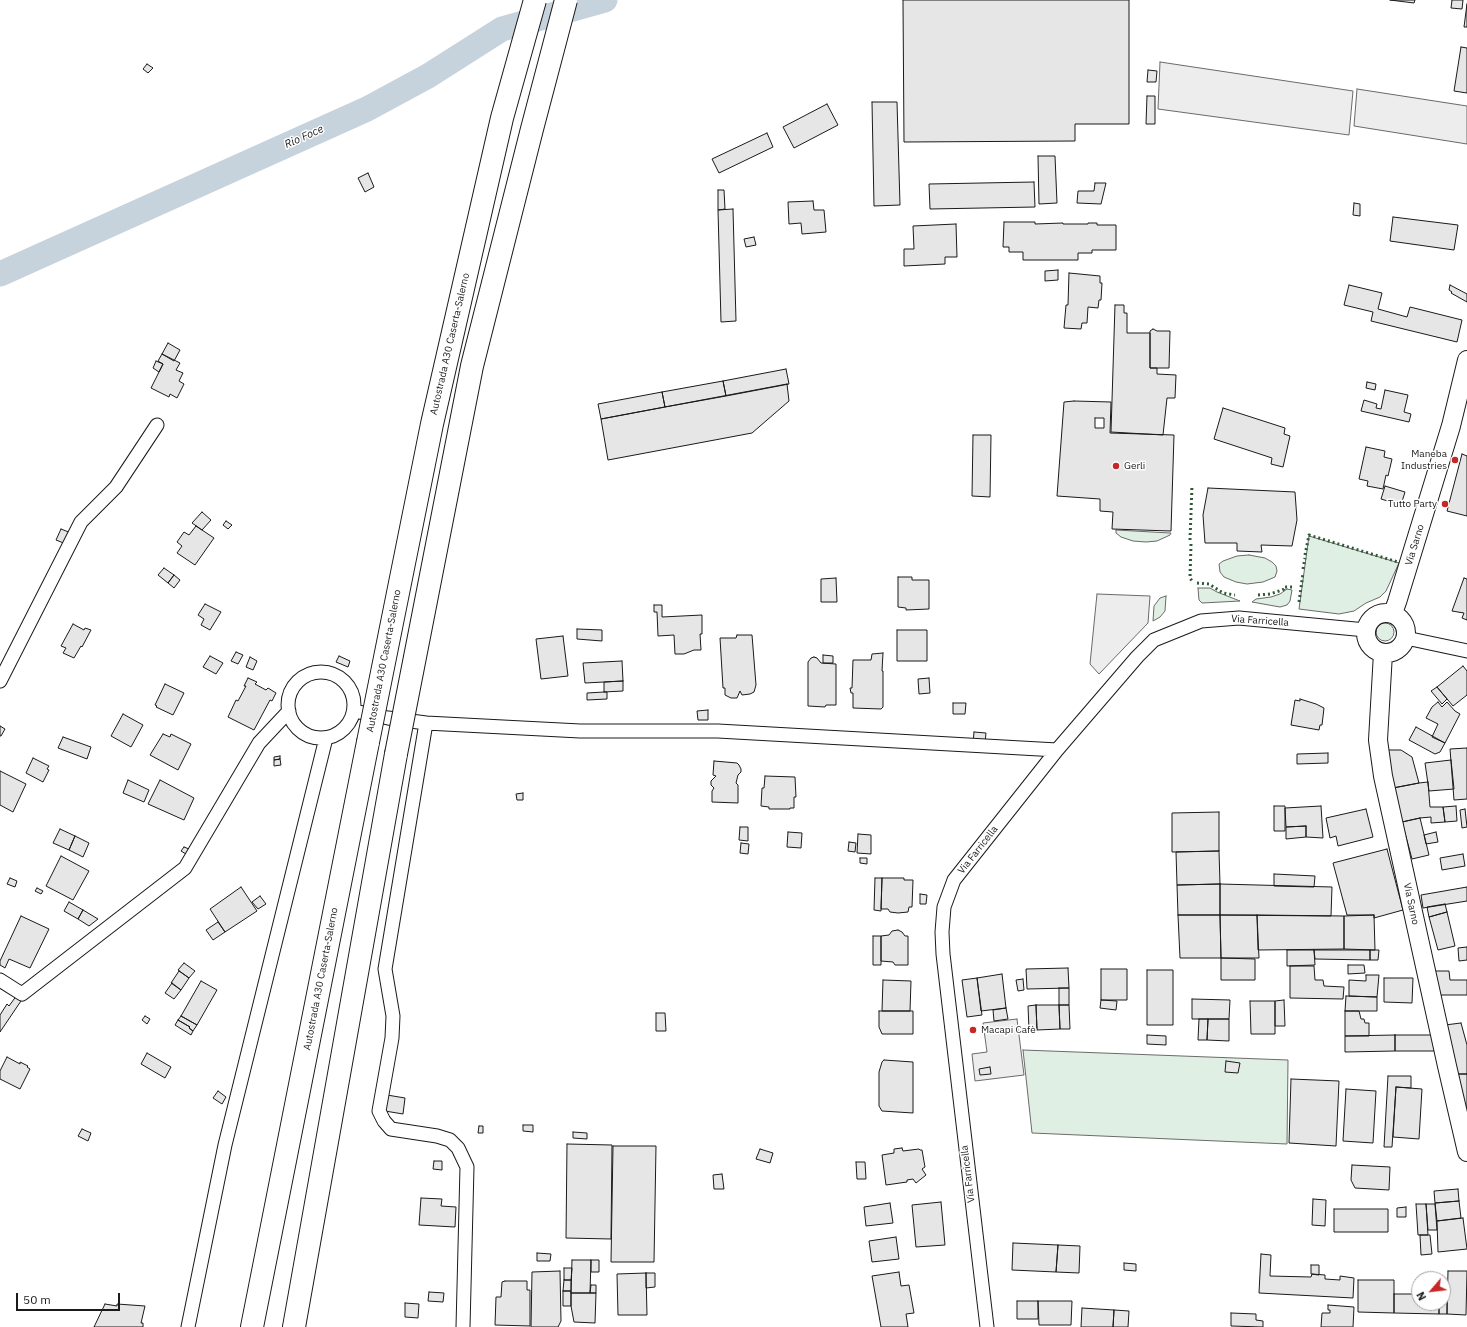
<!DOCTYPE html>
<meta charset="utf-8">
<style>
body{margin:0}
#map{position:relative;width:1467px;height:1327px;overflow:hidden;background:#fff;font-family:"IBM Plex Sans",sans-serif}
canvas{display:block}
.north{position:absolute;left:1411px;top:1271px;width:40px;height:40px;box-sizing:border-box;background:#fff;border:1px solid #a3a3a3;border-radius:50%;rotate:242deg;font-size:11px;font-weight:700;line-height:16px;text-align:center;color:#1a1a1a}
.north::after{content:'';display:block;margin:auto;width:14px;height:18px;background:#c62828;clip-path:polygon(50% 0,100% 100%,50% 72%,0 100%)}
.scale{position:absolute;left:16px;top:1293px;width:104px;height:18px;box-sizing:border-box;border:2px solid #1a1a1a;border-top:0;padding-left:5px;font-size:12px;line-height:14px;white-space:nowrap;color:#1a1a1a;-webkit-text-stroke:3px #fff;paint-order:stroke}
</style>
<div id="map">
<canvas width="1467" height="1327"></canvas>
<div class="north">N</div>
<div class="scale">50 m</div>
</div>
<script>
const ctx = document.querySelector('canvas').getContext('2d');
ctx.lineJoin = 'round';
function fillPath(path, color) { ctx.fillStyle = color; ctx.fill(path, 'evenodd'); }
const toPath = rows => new Path2D(rows.map(r => 'M' + r).join(''));
function trace(path, color, width, dash) { ctx.strokeStyle = color; ctx.lineWidth = width; ctx.lineCap = dash ? 'butt' : 'round'; ctx.setLineDash(dash || []); ctx.stroke(path); }
function label(font, color, halo, rows, align = 'center') {
  ctx.font = font + ' "IBM Plex Sans",sans-serif'; ctx.lineWidth = 3; ctx.setLineDash([]); ctx.textBaseline = 'middle'; ctx.strokeStyle = halo; ctx.fillStyle = color; for (const [text, x, y, turn = 0] of rows) {
    ctx.save(); ctx.translate(x, y); ctx.rotate((+turn || 0) * Math.PI / 180); ctx.textAlign = isNaN(turn) ? turn : align; if (halo) ctx.strokeText(text, 0, 0); ctx.fillText(text, 0, 0); ctx.restore();
  }
}
const green = toPath([
 [1116,530,1170,533,1171,533,1170,535,1157,541,1146,542,1133,541,1121,537,1116,533,1116,530],
 [1309,536,1399,563,1386,591,1380,597,1366,603,1354,611,1339,614,1299,609,1309,536],
 [1249,555,1265,558,1272,562,1276,566,1277,571,1275,577,1263,582,1247,584,1236,582,1224,577,1220,572,1219,564,1223,561,1237,556,1249,555],
 [1198,588,1210,588,1217,592,1240,601,1202,603,1199,600,1198,588],
 [1287,589,1292,590,1290,601,1287,605,1280,607,1252,602,1256,599,1271,597,1280,594,1287,589],
 [1166,596,1165,611,1160,617,1153,621,1154,606,1160,598,1166,596],
 '1376 632a9 9 0 1 1 18 0a9 9 0 1 1-18 0Z',
 [1023,1050,1288,1060,1287,1144,1032,1133,1023,1050]
]);
const parking = toPath([
 [1160,62,1353,91,1349,135,1158,109,1160,62],
 [1357,89,1467,106,1467,144,1354,126,1357,89],
 [1097,594,1150,596,1148,623,1099,674,1090,664,1097,594],
 [1017,1019,1024,1075,975,1081,972,1054,987,1052,983,1023,1017,1019]
]);
const river = toPath([
 [0,274,367,109,428,76,502,29,605,0]
]);
const building = toPath([
 [903,0,1129,0,1129,124,1075,124,1075,141,904,142,903,0],
 [1390,0,1415,0,1414,3,1390,0],
 [1452,0,1463,0,1462,9,1451,8,1452,0],
 [1467,4,1467,27,1464,27,1467,4],
 [1461,47,1467,48,1467,93,1454,91,1461,47],
 [147,64,153,68,148,73,143,69,147,64],
 [1148,70,1157,71,1156,82,1147,82,1148,70],
 [1147,96,1155,96,1155,124,1146,124,1147,96],
 [872,102,897,102,900,205,874,206,872,102],
 [827,104,838,125,794,148,783,127,827,104],
 [767,133,773,147,719,173,712,159,767,133],
 [1038,156,1055,156,1057,203,1039,204,1038,156],
 [368,173,374,187,365,192,358,178,368,173],
 [1034,182,1035,207,930,209,929,184,1034,182],
 [1095,183,1106,183,1101,204,1077,203,1078,191,1094,191,1095,183],
 [718,190,724,190,725,209,718,210,718,190],
 [813,201,814,210,824,210,826,232,802,234,801,223,789,224,788,202,813,201],
 [1354,203,1360,204,1360,216,1353,215,1354,203],
 [733,209,736,321,721,322,718,210,733,209],
 [1393,217,1458,225,1454,250,1390,241,1393,217],
 [1004,222,1035,222,1035,224,1063,223,1063,224,1088,224,1088,223,1097,223,1097,225,1116,225,1116,250,1092,250,1092,253,1078,253,1078,260,1023,260,1023,252,1009,252,1009,247,1003,247,1004,222],
 [956,224,957,257,945,257,945,264,904,266,904,249,914,249,913,226,956,224],
 [754,237,756,245,746,247,744,239,754,237],
 [1058,270,1058,280,1045,281,1045,271,1058,270],
 [1069,273,1100,276,1100,283,1102,283,1101,300,1099,300,1098,308,1088,307,1087,323,1082,323,1081,329,1064,328,1066,305,1068,305,1069,273],
 [1349,285,1382,293,1378,309,1407,317,1410,307,1462,320,1457,342,1371,321,1373,312,1344,305,1349,285],
 [1450,285,1467,294,1467,302,1451,293,1452,292,1449,290,1450,285],
 [1115,305,1124,305,1124,313,1127,313,1127,333,1150,333,1150,368,1157,368,1157,374,1176,375,1175,398,1167,398,1163,435,1111,432,1115,305],
 [1153,329,1157,331,1170,331,1169,368,1150,368,1150,331,1153,329],
 [168,343,180,350,174,361,162,354,168,343],
 [162,354,180,363,176,370,183,373,179,381,184,384,177,398,170,394,169,397,151,388,163,364,158,361,162,354],
 [156,361,163,364,159,372,153,368,156,361],
 [786,369,789,384,726,396,723,381,786,369],
 [723,381,726,396,665,407,662,392,723,381],
 [1367,382,1376,384,1375,390,1366,388,1367,382],
 [787,384,789,401,752,433,608,460,601,419,787,384],
 [1385,390,1408,395,1404,412,1411,414,1409,422,1361,411,1364,400,1377,404,1376,408,1381,409,1385,390],
 [662,392,665,407,601,419,598,404,662,392],
 [1074,401,1111,402,1110,433,1174,435,1171,531,1112,529,1113,512,1100,511,1100,499,1057,496,1064,402,1074,401],
 [1223,408,1285,428,1284,434,1290,436,1283,467,1271,464,1272,458,1214,439,1223,408],
 [1095,418,1104,418,1104,428,1095,428,1095,418],
 [973,435,991,435,990,497,972,496,973,435],
 [1366,447,1385,451,1384,457,1392,459,1388,476,1386,475,1383,489,1367,486,1368,481,1359,479,1366,447],
 [1462,454,1467,456,1467,516,1447,511,1462,454],
 [1385,486,1405,492,1401,505,1381,499,1385,486],
 [1208,488,1295,492,1297,520,1292,546,1261,545,1262,552,1237,551,1237,543,1205,543,1203,515,1208,488],
 [202,512,211,520,202,530,192,523,202,512],
 [226,521,232,525,228,529,223,525,226,521],
 [196,526,214,538,195,565,177,553,182,546,177,542,184,532,189,535,196,526],
 [61,529,71,533,66,544,56,540,61,529],
 [164,568,174,575,168,583,158,575,164,568],
 [174,575,180,580,174,588,168,583,174,575],
 [898,577,912,577,912,580,929,580,929,609,906,610,906,608,898,607,898,577],
 [836,578,837,602,821,602,821,579,836,578],
 [1464,578,1467,579,1467,620,1462,618,1464,613,1452,611,1464,578],
 [205,604,221,612,210,630,201,625,204,619,198,615,205,604],
 [654,605,662,605,662,617,702,615,702,634,700,634,701,650,694,650,684,654,675,654,674,635,658,636,657,612,654,612,654,605],
 [73,624,84,630,85,628,91,630,82,647,81,646,74,658,63,653,66,648,61,646,73,624],
 [577,629,602,630,602,641,577,639,577,629],
 [897,630,927,630,927,661,897,661,897,630],
 [737,635,752,635,756,685,754,692,750,694,742,695,740,691,737,698,731,698,725,695,725,688,723,688,720,638,736,638,737,635],
 [563,636,568,676,541,679,536,639,563,636],
 [236,652,243,655,238,664,231,661,236,652],
 [883,653,882,671,883,671,883,707,881,709,853,708,853,693,851,693,850,688,852,688,853,660,871,660,872,654,883,653],
 [823,655,833,656,833,663,823,663,823,655],
 [210,656,223,663,216,674,203,667,210,656],
 [339,656,350,661,348,667,336,662,339,656],
 [250,657,257,661,253,670,246,667,250,657],
 [814,657,817,658,821,663,836,664,836,705,826,705,825,707,808,706,808,662,811,658,814,657],
 [622,661,623,681,585,683,583,663,622,661],
 [1463,666,1467,671,1467,695,1453,706,1437,687,1463,666],
 [248,678,257,682,255,684,266,690,268,688,276,693,272,701,270,700,254,730,228,717,236,700,238,701,246,686,244,686,248,678],
 [929,678,930,693,919,694,918,679,929,678],
 [623,681,623,691,604,692,604,682,623,681],
 [165,684,184,693,173,715,156,707,157,706,155,705,165,684],
 [1437,687,1447,699,1442,704,1431,691,1437,687],
 [604,692,607,692,607,699,587,700,587,693,604,692],
 [1300,699,1316,704,1324,708,1322,725,1320,725,1319,730,1291,725,1295,700,1300,701,1300,699],
 [1438,702,1442,707,1447,702,1455,711,1460,714,1445,743,1432,737,1438,724,1426,718,1432,707,1438,702],
 [953,703,966,703,965,714,953,714,953,703],
 [708,710,708,720,698,720,697,711,708,710],
 [123,714,143,725,131,747,111,736,123,714],
 [0,726,5,729,1,736,0,736,0,726],
 [1416,727,1445,743,1440,752,1435,754,1409,740,1416,727],
 [974,732,986,733,985,743,973,743,974,732],
 [163,734,170,737,171,734,191,744,178,770,150,755,163,734],
 [63,737,91,747,87,759,58,748,63,737],
 [1467,748,1467,799,1454,800,1450,749,1467,748],
 [1386,750,1401,750,1412,757,1419,783,1393,788,1386,750],
 [1328,753,1328,763,1297,764,1297,754,1328,753],
 [280,756,280,759,274,760,274,757,280,756],
 [33,758,49,766,47,769,49,770,43,782,26,773,33,758],
 [280,759,281,765,274,766,274,760,280,759],
 [1451,760,1454,789,1429,791,1425,763,1451,760],
 [714,761,737,763,739,765,741,769,741,772,738,775,736,783,738,785,738,803,712,802,712,791,714,788,711,785,711,781,716,776,713,775,714,761],
 [0,771,26,784,13,812,0,805,0,771],
 [765,776,795,777,796,797,794,797,794,808,790,808,790,809,769,809,769,807,761,806,762,788,764,788,765,776],
 [128,780,149,790,144,802,123,793,128,780],
 [160,780,194,798,184,820,148,804,160,780],
 [1428,782,1430,807,1443,807,1445,822,1431,823,1431,817,1420,818,1402,822,1393,788,1419,783,1428,782],
 [523,793,523,800,517,800,516,794,523,793],
 [1274,806,1285,806,1285,831,1274,831,1274,806],
 [1321,806,1323,838,1306,837,1306,826,1286,827,1285,808,1321,806],
 [1456,806,1457,821,1445,822,1443,807,1456,806],
 [1366,809,1373,837,1338,846,1336,836,1330,838,1326,818,1366,809],
 [1465,809,1467,827,1462,828,1460,810,1465,809],
 [1219,812,1219,851,1172,852,1172,813,1219,812],
 [1420,818,1429,855,1412,859,1402,822,1420,818],
 [1306,826,1306,837,1286,839,1286,827,1306,826],
 [740,827,748,827,748,841,739,840,740,827],
 [60,829,75,836,69,850,53,843,60,829],
 [788,832,802,833,801,848,787,847,788,832],
 [1436,832,1438,842,1426,844,1424,835,1436,832],
 [858,834,871,835,871,854,857,853,858,834],
 [75,836,89,843,83,857,69,850,75,836],
 [849,842,856,843,855,852,848,851,849,842],
 [741,843,749,844,748,854,740,853,741,843],
 [184,847,189,849,186,854,181,851,184,847],
 [1387,849,1403,910,1374,918,1374,915,1347,915,1333,863,1387,849],
 [1219,851,1220,884,1177,885,1176,852,1219,851],
 [1463,854,1465,866,1442,870,1440,858,1463,854],
 [61,856,89,871,73,900,46,886,61,856],
 [860,858,867,858,867,864,860,863,860,858],
 [1274,874,1315,876,1314,887,1274,886,1274,874],
 [10,878,17,881,15,887,7,884,10,878],
 [875,878,882,878,881,911,874,910,875,878],
 [882,878,904,878,904,880,913,880,912,907,909,907,908,912,898,913,890,912,888,909,881,909,882,878],
 [1220,884,1332,887,1331,916,1220,915,1220,884],
 [1220,884,1220,915,1178,915,1177,885,1220,884],
 [241,887,257,911,225,932,210,909,241,887],
 [1467,887,1467,901,1423,908,1421,895,1467,887],
 [37,888,43,891,41,894,35,891,37,888],
 [920,894,927,895,926,904,920,904,920,894],
 [260,896,266,904,258,909,252,902,260,896],
 [69,902,83,910,78,919,64,911,69,902],
 [1445,904,1447,912,1429,917,1427,907,1445,904],
 [83,910,98,919,89,926,78,919,83,910],
 [1447,912,1455,946,1438,950,1429,917,1447,912],
 [1178,915,1220,915,1221,958,1180,958,1178,915],
 [1220,915,1257,915,1259,958,1221,958,1220,915],
 [1257,915,1344,916,1344,949,1258,950,1257,915],
 [1374,915,1375,950,1344,949,1344,916,1374,915],
 [21,916,49,929,30,968,9,959,5,968,0,965,0,961,21,916],
 [218,922,225,932,213,940,206,930,218,922],
 [898,930,902,932,905,936,908,936,908,965,895,965,893,962,881,961,881,936,889,935,892,931,898,930],
 [873,936,881,936,881,965,873,965,873,936],
 [1467,947,1467,960,1459,961,1458,948,1467,947],
 [1287,950,1314,950,1315,965,1287,966,1287,950],
 [1314,950,1370,950,1370,960,1315,959,1314,950],
 [1370,950,1379,950,1378,960,1370,960,1370,950],
 [1221,958,1255,959,1255,980,1221,980,1221,958],
 [184,963,195,971,189,978,178,970,184,963],
 [1348,965,1364,965,1365,973,1348,974,1348,965],
 [1290,966,1314,966,1315,980,1323,980,1324,986,1344,987,1343,999,1290,998,1290,966],
 [1068,968,1069,988,1027,989,1026,969,1068,968],
 [1101,969,1127,969,1127,1000,1101,1000,1101,969],
 [1147,970,1173,970,1173,1025,1147,1025,1147,970],
 [179,971,189,978,181,990,171,983,179,971],
 [1435,971,1449,971,1450,980,1467,980,1467,995,1440,995,1435,971],
 [1002,974,1006,1008,981,1011,977,978,1002,974],
 [1366,975,1379,975,1377,997,1349,996,1349,980,1366,981,1366,975],
 [977,978,982,1015,967,1017,962,980,977,978],
 [1384,978,1413,978,1412,1003,1384,1002,1384,978],
 [1023,979,1024,990,1018,991,1016,980,1023,979],
 [883,980,911,981,910,1011,882,1011,883,980],
 [201,981,217,990,197,1025,181,1016,201,981],
 [172,983,181,990,174,999,165,993,172,983],
 [1059,988,1069,988,1069,1005,1059,1005,1059,988],
 [17,995,23,998,0,1032,0,1015,7,1004,9,1006,17,995],
 [1346,996,1377,997,1377,1011,1345,1011,1346,996],
 [1192,999,1230,1000,1229,1019,1192,1019,1192,999],
 [1101,1000,1117,1001,1116,1010,1100,1008,1101,1000],
 [1284,1000,1285,1026,1275,1026,1275,1001,1284,1000],
 [1250,1001,1275,1001,1275,1034,1251,1034,1250,1001],
 [1036,1005,1037,1030,1029,1030,1028,1006,1036,1005],
 [1036,1005,1059,1005,1060,1029,1037,1030,1036,1005],
 [1059,1005,1069,1005,1070,1029,1060,1029,1059,1005],
 [1006,1008,1008,1019,994,1021,993,1010,1006,1008],
 [879,1011,913,1011,913,1034,882,1034,879,1027,879,1011],
 [1345,1011,1359,1011,1361,1019,1364,1019,1365,1023,1369,1023,1369,1036,1345,1036,1345,1011],
 [656,1013,665,1013,666,1031,656,1031,656,1013],
 [145,1016,150,1019,147,1024,142,1020,145,1016],
 [181,1016,197,1025,193,1031,189,1028,190,1027,178,1020,181,1016],
 [1199,1019,1208,1019,1207,1040,1198,1040,1199,1019],
 [1208,1019,1229,1019,1229,1041,1207,1040,1208,1019],
 [178,1020,190,1027,189,1028,193,1031,191,1035,175,1025,178,1020],
 [1461,1023,1467,1045,1467,1074,1457,1074,1445,1025,1461,1023],
 [1147,1035,1166,1036,1166,1045,1147,1044,1147,1035],
 [1395,1035,1395,1051,1345,1052,1345,1036,1395,1035],
 [1395,1035,1434,1035,1437,1051,1395,1051,1395,1035],
 [147,1053,171,1067,165,1078,141,1064,147,1053],
 [7,1057,20,1064,20,1062,28,1066,27,1067,30,1069,20,1089,0,1079,0,1071,7,1057],
 [884,1060,913,1062,913,1113,882,1111,879,1106,879,1072,882,1062,884,1060],
 [1226,1061,1240,1063,1238,1073,1225,1072,1226,1061],
 [990,1067,991,1074,980,1075,979,1069,990,1067],
 [1457,1074,1467,1074,1467,1114,1457,1074],
 [1388,1076,1411,1076,1411,1088,1396,1087,1392,1147,1384,1147,1388,1076],
 [1291,1079,1339,1081,1336,1146,1289,1143,1291,1079],
 [1396,1087,1422,1089,1419,1139,1393,1137,1396,1087],
 [1346,1089,1376,1091,1373,1143,1343,1141,1346,1089],
 [218,1091,226,1097,222,1104,213,1098,218,1091],
 [387,1095,405,1098,403,1114,385,1111,387,1095],
 [523,1125,533,1125,533,1132,523,1131,523,1125],
 [479,1126,483,1126,483,1133,478,1133,479,1126],
 [82,1129,91,1133,88,1141,78,1136,82,1129],
 [573,1132,587,1133,587,1139,573,1138,573,1132],
 [567,1144,612,1145,611,1239,566,1238,567,1144],
 [613,1146,656,1146,654,1262,611,1262,613,1146],
 [902,1148,903,1151,919,1149,920,1150,922,1150,925,1167,922,1169,926,1175,916,1183,913,1179,907,1180,907,1182,886,1185,882,1155,894,1153,894,1149,902,1148],
 [760,1149,773,1153,770,1163,756,1159,760,1149],
 [434,1161,442,1161,442,1170,433,1169,434,1161],
 [856,1162,865,1162,866,1179,857,1179,856,1162],
 [1352,1165,1390,1167,1389,1190,1355,1188,1351,1180,1352,1165],
 [722,1174,724,1189,714,1189,713,1175,722,1174],
 [1458,1189,1459,1201,1435,1203,1434,1191,1458,1189],
 [421,1198,442,1199,441,1206,456,1207,455,1227,419,1225,421,1198],
 [1313,1199,1326,1200,1325,1226,1312,1225,1313,1199],
 [1459,1201,1461,1218,1437,1221,1435,1203,1459,1201],
 [941,1202,945,1245,916,1247,912,1205,941,1202],
 [890,1203,893,1223,866,1226,864,1207,890,1203],
 [1416,1204,1426,1204,1428,1235,1418,1235,1416,1204],
 [1426,1204,1435,1204,1437,1230,1428,1230,1426,1204],
 [1406,1207,1406,1217,1397,1217,1397,1208,1406,1207],
 [1334,1209,1388,1209,1388,1232,1334,1232,1334,1209],
 [1463,1218,1467,1249,1438,1252,1437,1221,1463,1218],
 [1420,1235,1430,1235,1432,1254,1421,1255,1420,1235],
 [896,1237,899,1259,872,1262,869,1241,896,1237],
 [1013,1243,1058,1245,1056,1272,1012,1270,1013,1243],
 [1058,1245,1080,1246,1079,1273,1056,1272,1058,1245],
 [537,1253,551,1254,550,1261,537,1261,537,1253],
 [1261,1254,1271,1255,1270,1276,1311,1277,1312,1274,1325,1275,1325,1279,1340,1280,1340,1276,1354,1278,1353,1298,1259,1293,1261,1254],
 [572,1260,591,1260,590,1293,571,1293,572,1260],
 [591,1260,599,1260,599,1272,591,1272,591,1260],
 [1124,1263,1136,1264,1136,1271,1124,1270,1124,1263],
 [1311,1265,1319,1265,1319,1275,1311,1274,1311,1265],
 [564,1268,572,1268,571,1280,564,1280,564,1268],
 [560,1271,561,1321,558,1327,531,1327,532,1272,560,1271],
 [1448,1271,1467,1271,1466,1315,1447,1314,1448,1271],
 [899,1272,901,1286,909,1285,914,1313,906,1314,908,1327,881,1327,872,1276,899,1272],
 [646,1273,655,1273,655,1287,646,1288,646,1273],
 [646,1273,647,1315,618,1315,617,1274,646,1273],
 [564,1280,571,1280,571,1291,563,1291,564,1280],
 [1358,1280,1394,1280,1394,1313,1358,1312,1358,1280],
 [505,1281,527,1281,527,1290,530,1290,530,1326,495,1325,496,1297,501,1297,502,1282,505,1281],
 [591,1285,596,1285,596,1293,590,1293,591,1285],
 [563,1291,571,1291,571,1306,563,1306,563,1291],
 [429,1292,444,1293,443,1302,428,1301,429,1292],
 [571,1293,596,1293,595,1323,574,1322,571,1306,571,1293],
 [1394,1294,1419,1294,1419,1303,1439,1303,1439,1314,1394,1313,1394,1294],
 [1443,1295,1447,1295,1447,1314,1439,1314,1439,1303,1443,1303,1443,1295],
 [1017,1301,1038,1301,1038,1319,1017,1319,1017,1301],
 [1038,1301,1072,1301,1071,1325,1039,1325,1038,1301],
 [405,1303,419,1304,418,1318,405,1317,405,1303],
 [105,1304,117,1306,117,1304,145,1306,141,1323,143,1323,143,1327,94,1327,105,1304],
 [1328,1305,1354,1307,1353,1327,1321,1327,1322,1313,1330,1313,1330,1310,1328,1310,1328,1305],
 [1082,1308,1114,1310,1113,1327,1081,1327,1082,1308],
 [1114,1310,1129,1311,1128,1327,1113,1327,1114,1310],
 [1231,1313,1256,1314,1256,1320,1263,1321,1263,1327,1231,1326,1231,1313]
]);
const minor = toPath([
 [1406,638,1467,651],
 '288 705a33 33 0 1 1 66 0a33 33 0 1 1-66 0Z',
 [0,681,81,522,116,487,157,425],
 [354,711,388,718,426,723,580,731,718,731,1057,750],
 [426,723,385,969,393,1016,392,1038,379,1111,384,1121,391,1129,437,1136,450,1140,458,1148,467,1167,463,1327],
 [0,980,22,994,185,868,259,743,289,711],
 [188,1327,225,1145,326,738],
 [987,1327,943,954,942,932,944,907,954,880,1057,750,1137,657,1154,640,1201,621,1239,618,1366,630]
]);
const secondary = toPath([
 '1366 633a20 20 0 1 1 40 0a20 20 0 1 1-40 0Z',
 [1393,613,1397,602,1451,426,1467,360],
 [1383,653,1378,740,1383,776,1447,1066,1467,1152]
]);
const motorway = toPath([
 [252,1327,368,742],
 [294,1327,396,754]
]);
const motorwayBridge = toPath([
 [368,742,432,424,502,118,535,0],
 [396,754,472,366,532,129,566,0]
]);
const hedge = toPath([
 [1190,540,1192,485],
 [1191,544,1190,578,1192,581],
 [1305,555,1309,535,1398,562],
 [1303,569,1305,558],
 [1197,583,1209,584,1223,593,1235,595],
 [1258,595,1270,594,1282,590,1284,589,1284,587,1293,587],
 [1299,602,1303,573]
]);
const markers = [
 [1455,460,4,"#c62828"],
 [1116,466,4,"#c62828"],
 [1445,504,4,"#c62828"],
 [973,1030,4,"#c62828"]
];
const streetNames = [
 ["Autostrada A30 Caserta-Salerno",450,344,-77],
 ["Via Sarno",1415,545,-73],
 ["Via Farricella",1260,621,4],
 ["Autostrada A30 Caserta-Salerno",384,661,-79],
 ["Via Farricella",978,850,-52],
 ["Via Sarno",1411,904,78],
 ["Autostrada A30 Caserta-Salerno",321,979,-79],
 ["Via Farricella",968,1174,-97]
];
const poiNames = [
 ["Maneba",1447,454],
 ["Industries",1447,466],
 ["Gerli",1124,466,"left"],
 ["Tutto Party",1437,504],
 ["Macapi Cafè",981,1030,"left"]
];
const waterNames = [
 ["Rio Foce",304,137,-24]
];
fillPath(green, '#e0efe3');
trace(green, '#6a6a6a', 1);
fillPath(parking, '#ededed');
trace(parking, '#6a6a6a', 1);
trace(river, '#c6d2dc', 25);
fillPath(building, '#e6e6e6');
trace(building, '#1a1a1a', 1);
trace(minor, '#1a1a1a', 15);
trace(secondary, '#1a1a1a', 20);
trace(motorway, '#1a1a1a', 24);
trace(minor, '#fff', 13);
trace(secondary, '#fff', 18);
trace(motorway, '#fff', 22);
trace(motorwayBridge, '#1a1a1a', 24, []);
trace(motorwayBridge, '#fff', 22);
trace(hedge, '#2b5a34', 3, [2, 3]);
for (const [x, y, r, color] of markers) { const dot = new Path2D(); dot.arc(x, y, r, 0, 2 * Math.PI); ctx.fillStyle = color; ctx.fill(dot); trace(dot, '#fff', 1.5); }
label('10px', '#1a1a1a', '#fff', streetNames);
label('10px', '#1a1a1a', '#fff', poiNames, 'right');
label('italic 11px', '#1a1a1a', '#fff', waterNames);
</script>
